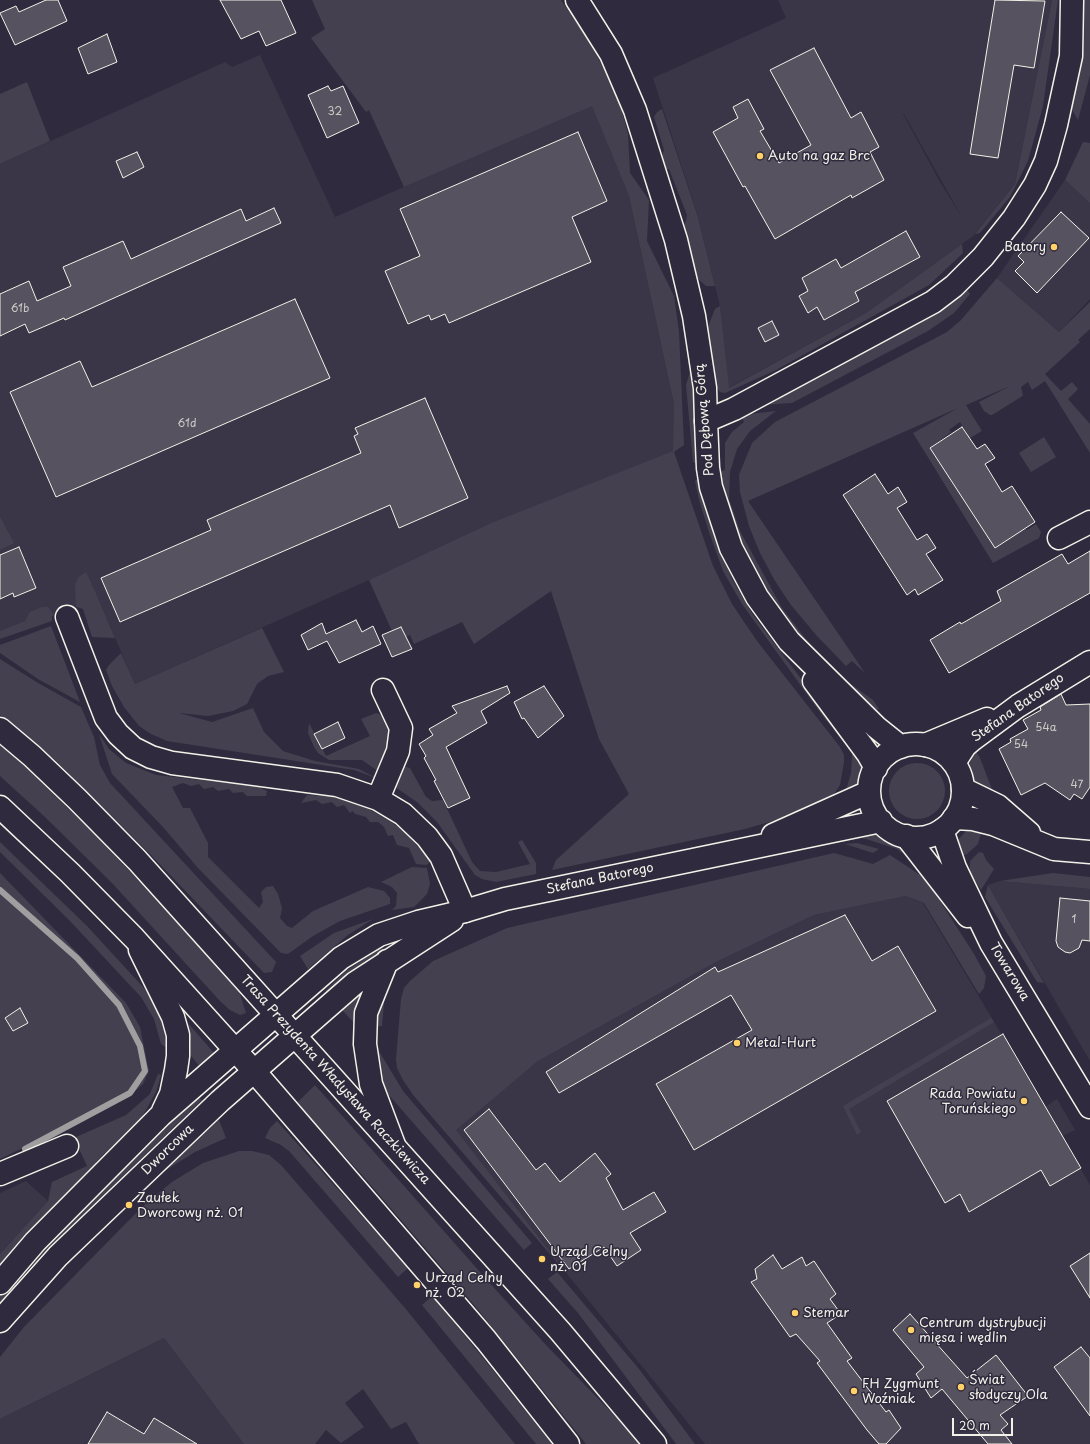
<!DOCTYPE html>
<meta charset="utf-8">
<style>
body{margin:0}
#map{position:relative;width:1090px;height:1444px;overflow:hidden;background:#2f2a3d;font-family:"Playpen Sans",sans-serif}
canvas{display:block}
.scale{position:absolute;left:952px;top:1418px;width:61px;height:18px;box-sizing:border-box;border:2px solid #f4f1e8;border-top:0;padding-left:5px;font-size:12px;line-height:14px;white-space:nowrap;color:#f4f1e8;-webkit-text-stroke:3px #2f2a3d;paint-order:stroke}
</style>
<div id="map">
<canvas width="1090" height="1444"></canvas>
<div class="scale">20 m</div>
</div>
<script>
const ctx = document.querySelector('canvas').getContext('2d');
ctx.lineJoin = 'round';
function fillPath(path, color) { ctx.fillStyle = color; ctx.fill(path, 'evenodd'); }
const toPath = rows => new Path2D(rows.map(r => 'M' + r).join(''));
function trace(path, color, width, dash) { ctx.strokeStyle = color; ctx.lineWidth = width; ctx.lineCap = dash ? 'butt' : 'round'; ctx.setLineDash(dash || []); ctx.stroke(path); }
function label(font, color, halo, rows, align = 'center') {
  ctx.font = font + ' "Playpen Sans",sans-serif'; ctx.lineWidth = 3; ctx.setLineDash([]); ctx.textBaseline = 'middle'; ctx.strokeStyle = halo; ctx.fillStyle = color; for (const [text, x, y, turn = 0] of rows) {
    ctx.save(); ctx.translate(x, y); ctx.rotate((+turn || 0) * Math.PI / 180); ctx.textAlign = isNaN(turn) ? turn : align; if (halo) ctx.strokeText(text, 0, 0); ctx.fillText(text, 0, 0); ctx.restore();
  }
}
const built = toPath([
 [778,0,1052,0,1015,184,973,236,866,313,728,388,720,306,715,286,697,213,653,78,786,18],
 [903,114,904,114,963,219,940,182],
 [260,55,335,217,592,105,629,196,674,404,674,451,491,523,369,580,135,684,98,598,0,635,0,164,225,62,232,67],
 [1065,180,1090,203,1090,299,1059,332,997,278],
 [1000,881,1090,889,1090,1061,988,885],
 [906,896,923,903,1045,1107,1057,1099,1075,1130,1062,1136,1090,1185,1090,1444,705,1444,567,1274,455,1130,538,1061,716,962,814,915],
 [26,1181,48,1201,0,1254,0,1193],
 [164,1338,244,1444,0,1444,0,1419]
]);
const green = toPath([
 [312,0,561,0,586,36,617,93,628,134,630,173,649,200,647,241,674,296,679,332,684,445,674,452,713,566,732,604,757,641,840,747,844,755,844,762,840,785,832,797,773,821,745,829,552,870,556,860,629,794,599,739,551,591,474,644,462,622,414,644,410,635,406,637,401,627,392,631,369,580,491,523,673,451,674,404,629,196,592,106,404,187,369,110,366,112,311,38,325,29],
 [1052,0,1058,0,1043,106,1028,161,1010,197,980,233,975,234,1015,184],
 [1083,0,1090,0,1090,75,1078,120,1071,108,1076,73],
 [27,82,50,141,0,164,0,94],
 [662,109,697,214,715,286,706,286,696,277,683,227,686,221,687,215,669,169,665,169,661,158,664,150,654,117,657,112],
 [1083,142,1090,143,1090,203,1065,180],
 [962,244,963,253,929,285,776,370,725,393,720,392,714,384,707,329,715,309,720,306,729,388,866,313],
 [997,278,1059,332,1090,302,1090,329,1078,340,1080,342,1045,374,1061,391,1072,382,1078,389,1068,399,1090,424,1090,453,1045,381,1032,390,1028,382,1021,387,1023,395,1021,397,992,415,990,415,984,411,979,402,1010,386,966,405,982,431,970,438,960,422,949,430,951,432,930,448,995,548,1025,528,1027,530,1036,524,1041,532,1039,538,993,563,913,433,958,408,748,501,865,673,852,661,846,666,817,636,791,605,775,581,760,553,749,526,740,492,739,475,752,443,775,422,947,332,961,320],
 [963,290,968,291,970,294,954,313,928,331,792,403,761,405,918,324,942,308],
 [691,368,693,381,697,464,693,462,686,385],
 [776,411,750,431,737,449,730,472,729,499,740,531,782,608,805,638,836,674,811,654,783,616,758,577,732,523,722,488,719,472,725,470,725,443,732,432,744,422,741,415],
 [1044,437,1056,457,1031,472,1019,453],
 [699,477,714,537,732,579,753,615,808,688,848,735,840,737,822,715,742,604,723,571,709,532,699,500,695,481],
 [0,517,14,543,0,550],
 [86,572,98,598,115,638,92,637,83,609,76,607,75,584,79,577],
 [42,607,48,607,54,615,52,616,52,621,0,639,0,631,25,621,30,612],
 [51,626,80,702,38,679,0,653,0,645],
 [262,628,284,672,268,676,257,684,247,704,233,711,208,716,179,713,212,722,253,708,264,732,283,751,315,761,359,769,376,778,354,770,167,741,151,734,139,726,124,707,112,686,106,670,109,665,121,653,135,684],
 [0,659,38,683,81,707,94,737,100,765,110,783,276,962,272,972,264,973,149,853,55,760,0,715],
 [848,682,873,700,879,709,872,711,848,686],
 [376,713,379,714,391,724,395,734,382,774,362,760,329,760,318,753,314,747,308,733,309,723,326,756,370,736,361,719],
 [99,734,109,749,126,763,156,775,257,786,267,791,266,796,247,796,243,792,233,793,229,789,218,791,213,787,204,789,199,784,191,786,183,783,172,787,183,808,190,808,208,843,208,857,259,908,263,902,261,892,266,887,273,886,278,894,282,908,280,918,287,926,292,928,313,911,368,887,384,891,390,898,390,904,340,921,313,936,288,954,281,953,198,868,163,827,112,774],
 [0,742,94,834,233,980,239,991,246,1013,240,1015,230,1010,220,1001,112,883,45,817,0,776],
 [857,750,863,764,862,776,856,786,845,794,851,773,852,754],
 [975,750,980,758,993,792,976,786,974,781,969,766],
 '889 791a28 28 0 1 1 56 0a28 28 0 1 1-56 0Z',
 [402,766,410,768,426,797,432,801,443,800,472,862,480,871,496,872,530,864,518,842,522,840,536,863,536,874,496,882,482,879,475,875,437,822,417,802,395,787],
 [307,795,339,797,363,806,390,821,405,832,431,862,426,865,416,864,409,848,397,845,393,835,388,836,384,827,378,822,370,822,366,817,355,814,353,811,350,813,344,805,337,807,332,802,322,804,316,800,301,803],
 [973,828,982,830,978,844,967,854,959,857,956,849,957,841,967,830],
 [859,832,876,833,887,841,906,848,916,863,897,849,863,838],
 [0,842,87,926,143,987,153,1001,161,1019,166,1034,167,1048,161,1044,154,1019,141,997,69,920,0,852],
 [857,843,879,849,873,853,845,844],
 [979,852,983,853,986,860,994,869,981,890,970,872,970,861],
 [834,853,873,864,890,855,920,875,933,890,974,954,986,976,984,988,979,994,924,903,906,896,814,915,716,962,538,1061,456,1130,567,1274,414,1096,403,1080,397,1068,396,1059,401,999,404,988,410,981,433,961,507,928],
 [412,867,427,868,430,884,427,894,414,907,392,910,396,906,397,893,392,887,381,882],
 [0,873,126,1003,140,1027,149,1071,143,1084,134,1092,116,1103,0,1159],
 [1053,873,1090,877,1090,889,1000,881],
 [988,885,1044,983,1037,982,985,897],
 [373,919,348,935,308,969,300,956,334,933],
 [380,948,384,949,353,973,329,994,325,991,346,971],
 [364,989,355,1024,342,1010],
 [385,992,382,1026,374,1027,378,1010],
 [181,1015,214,1053,200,1067,188,1052],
 [991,1018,994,1022,849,1109,861,1132,857,1135,843,1106],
 [376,1049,379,1051,403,1091,532,1243,524,1250,388,1094,381,1079],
 [158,1074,161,1075,156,1092,142,1117,96,1162,101,1166,0,1270,0,1254,48,1201,52,1182,87,1166,74,1138,126,1115,150,1094],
 [315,1085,487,1280,545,1344,617,1418,639,1444,586,1444,475,1306,363,1176,303,1110,298,1102],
 [198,1097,202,1100,45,1251,28,1270,0,1309,0,1294,27,1262,96,1191,128,1164],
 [219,1120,226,1138,195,1152,163,1172],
 [277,1121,408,1268,398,1277,290,1152,281,1145,265,1138,270,1128],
 [239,1151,252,1151,269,1155,281,1165,405,1308,515,1444,419,1444,406,1422,391,1429,363,1389,345,1403,364,1427,341,1443,326,1430,315,1444,244,1444,164,1338,0,1419,0,1357,24,1327,142,1207,172,1182,203,1163],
 [557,1272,639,1369,695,1444,676,1444,578,1313,548,1279],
 [432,1296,483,1358,552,1444,536,1444,422,1305]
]);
const stream = toPath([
 [0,890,77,958,119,1005,140,1046,145,1071,130,1093,25,1149]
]);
const building = toPath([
 [46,0,58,0,67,21,15,45,0,13,16,6,19,12,46,0],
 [220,0,281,0,296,33,266,46,259,31,241,39,220,0],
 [995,0,1045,1,1034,68,1014,65,998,158,970,154,995,0],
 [107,34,117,62,88,74,78,48,107,34],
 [814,48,851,118,861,112,879,147,870,152,884,180,852,198,851,195,775,239,745,186,743,187,713,132,738,118,733,107,748,99,764,129,760,131,779,163,811,145,770,70,814,48],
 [328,86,331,91,343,86,359,123,327,138,308,95,328,86],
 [578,132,607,201,572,217,591,262,449,323,445,314,431,320,429,315,408,324,385,271,420,256,400,209,578,132],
 [137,152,144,167,123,178,116,161,137,152],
 [274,208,281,223,65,320,64,318,29,333,25,324,0,336,0,294,29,281,37,301,71,286,63,267,123,241,131,259,241,209,246,221,274,208],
 [1061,212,1089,238,1037,293,1015,271,1024,262,1018,256,1061,212],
 [906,231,920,257,855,292,859,301,824,320,817,307,808,313,799,296,808,291,802,278,836,259,841,268,906,231],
 [295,299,330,378,56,497,10,392,80,361,92,387,295,299],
 [772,321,779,335,765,342,758,328,772,321],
 [425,398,468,498,399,528,390,505,120,622,101,578,211,530,207,520,361,453,354,436,358,434,355,428,425,398],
 [962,427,977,449,985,444,995,458,985,464,1002,492,1012,486,1035,522,995,548,930,448,962,427],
 [875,474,888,494,898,487,907,502,897,508,917,540,927,534,936,548,926,554,943,580,918,595,915,589,907,595,843,495,875,474],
 [19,547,36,588,14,597,13,593,0,599,0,555,19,547],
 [1090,551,1090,593,949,673,930,640,960,622,961,624,1001,601,997,591,1062,554,1068,564,1090,551],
 [356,620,362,632,373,626,381,644,339,663,327,641,308,650,301,635,322,623,326,634,356,620],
 [401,627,412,649,392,657,382,635,401,627],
 [507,686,510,693,481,711,487,723,446,747,470,798,448,808,434,781,436,780,424,758,426,756,419,744,433,735,429,729,457,713,452,706,507,686],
 [544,686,564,716,538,738,524,718,522,719,514,702,544,686],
 [1061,694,1066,705,1090,704,1090,787,1082,799,1074,794,1070,800,1045,783,1021,795,999,749,1011,742,1010,739,1028,729,1023,720,1041,710,1040,707,1061,694],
 [338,722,345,738,322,749,314,734,338,722],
 [1060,898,1090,901,1090,941,1082,940,1079,948,1070,953,1065,952,1058,947,1056,941,1060,898],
 [845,915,872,961,898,946,936,1011,694,1150,656,1084,752,1030,731,995,559,1093,546,1072,715,967,718,972,845,915],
 [20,1008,28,1023,13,1031,5,1018,20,1008],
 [1003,1034,1081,1168,1050,1186,1041,1170,969,1212,960,1194,945,1203,887,1101,1003,1034],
 [489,1109,536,1170,545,1163,560,1182,595,1153,611,1174,606,1178,623,1210,654,1192,666,1212,630,1233,641,1250,617,1266,604,1247,569,1269,464,1130,489,1109],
 [1090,1253,1090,1298,1070,1266,1090,1253],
 [773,1255,782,1269,802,1257,806,1266,814,1261,836,1294,830,1299,841,1314,827,1323,852,1358,847,1361,886,1412,889,1410,901,1428,886,1444,879,1444,867,1430,817,1363,820,1361,796,1334,790,1337,751,1282,757,1279,755,1269,773,1255],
 [910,1314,967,1378,996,1355,1028,1396,1000,1415,1008,1424,1001,1430,1012,1444,988,1444,942,1389,931,1398,916,1374,924,1367,893,1330,910,1314],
 [1081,1347,1090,1358,1090,1416,1054,1367,1081,1347],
 [107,1412,144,1434,154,1418,197,1444,88,1444,107,1412]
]);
const minor = toPath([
 [577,0,611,54,635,110,676,240,694,316,705,388,706,421],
 [1059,538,1090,522],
 [67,617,106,718,118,734,133,748,151,757,172,763,337,785,378,799,403,814,427,837,441,856,465,911],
 [925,745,987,719],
 [954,763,965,746,972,740,1018,706,1090,662],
 [963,789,998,806,1029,833],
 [378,799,398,751,401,728,383,690],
 [954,818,973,819,993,824,1054,849,1090,852],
 [942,830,955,868,991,943,1090,1107],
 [906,836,968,916],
 [0,1174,67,1146]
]);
const tertiary = toPath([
 [814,681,868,754,876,768],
 '869 791a47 47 0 1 1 94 0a47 47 0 1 1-94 0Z',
 [901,747,876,727,789,641,757,597,731,548,711,487,708,468,706,421,734,409,933,302,954,286,983,257,1014,218,1035,185,1046,161,1056,125,1071,56,1072,0],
 [773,835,869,792],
 [140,950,173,1017,178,1035,178,1056,176,1070,171,1094,163,1111],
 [387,961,366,1013,365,1044,371,1084,394,1145],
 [0,1283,35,1242,161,1115,341,958,379,935,418,922,465,911,505,899,881,821],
 [0,1321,58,1256,220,1101,355,983,452,920]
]);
const secondary = toPath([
 [0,729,32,756,77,799,137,860,560,1331,655,1444],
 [0,807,70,873,134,938,254,1071,486,1340,568,1444]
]);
const markers = [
 [760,156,4,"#ffd166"],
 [1054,247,4,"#ffd166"],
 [737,1043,4,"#ffd166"],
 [1024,1101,4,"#ffd166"],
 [129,1205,4,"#ffd166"],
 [542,1259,4,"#ffd166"],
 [417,1285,4,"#ffd166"],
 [795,1313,4,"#ffd166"],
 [911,1330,4,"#ffd166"],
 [961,1387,4,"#ffd166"],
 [854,1391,4,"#ffd166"]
];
const numberNames = [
 ["32",335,112],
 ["61b",20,309],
 ["61d",187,424],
 ["54a",1046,728],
 ["54",1021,745],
 ["47",1077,785],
 ["1",1074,920]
];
const poiNames = [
 ["Auto na gaz Brc",768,156],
 ["Batory",1046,247,"right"],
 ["Metal-Hurt",745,1043],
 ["Rada Powiatu",1016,1094,"right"],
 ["Toruńskiego",1016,1109,"right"],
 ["Zaułek",137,1198],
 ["Dworcowy nż. 01",137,1213],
 ["Urząd Celny",550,1252],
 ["nż. 01",550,1267],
 ["Urząd Celny",425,1278],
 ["nż. 02",425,1293],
 ["Stemar",803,1313],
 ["Centrum dystrybucji",919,1323],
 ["mięsa i wędlin",919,1338],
 ["Świat",969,1380],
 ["słodyczy Ola",969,1395],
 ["FH Zygmunt",862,1384],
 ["Woźniak",862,1399]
];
const streetNames = [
 ["Pod Dębową Górą",705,420,-95],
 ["Stefana Batorego",1018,708,-35],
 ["Stefana Batorego",600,879,-12],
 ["Towarowa",1009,972,59],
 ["Trasa Prezydenta Władysława Raczkiewicza",335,1080,48],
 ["Dworcowa",168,1150,-44]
];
fillPath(built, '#3b3647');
fillPath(green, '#454050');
trace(stream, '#a19ea0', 6);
fillPath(building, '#56525f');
trace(building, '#f4f1e8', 1);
trace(minor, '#f4f1e8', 25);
trace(tertiary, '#f4f1e8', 25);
trace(secondary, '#f4f1e8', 25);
trace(minor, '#2f2a3d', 22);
trace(tertiary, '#2f2a3d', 22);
trace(secondary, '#2f2a3d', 22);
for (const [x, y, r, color] of markers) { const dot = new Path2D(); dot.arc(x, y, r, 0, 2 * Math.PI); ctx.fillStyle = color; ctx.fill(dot); trace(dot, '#2f2a3d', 1.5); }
label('11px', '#ccc9c6', null, numberNames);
label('13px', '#f4f1e8', '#2f2a3d', poiNames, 'left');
label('13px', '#f4f1e8', '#2f2a3d', streetNames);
</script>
